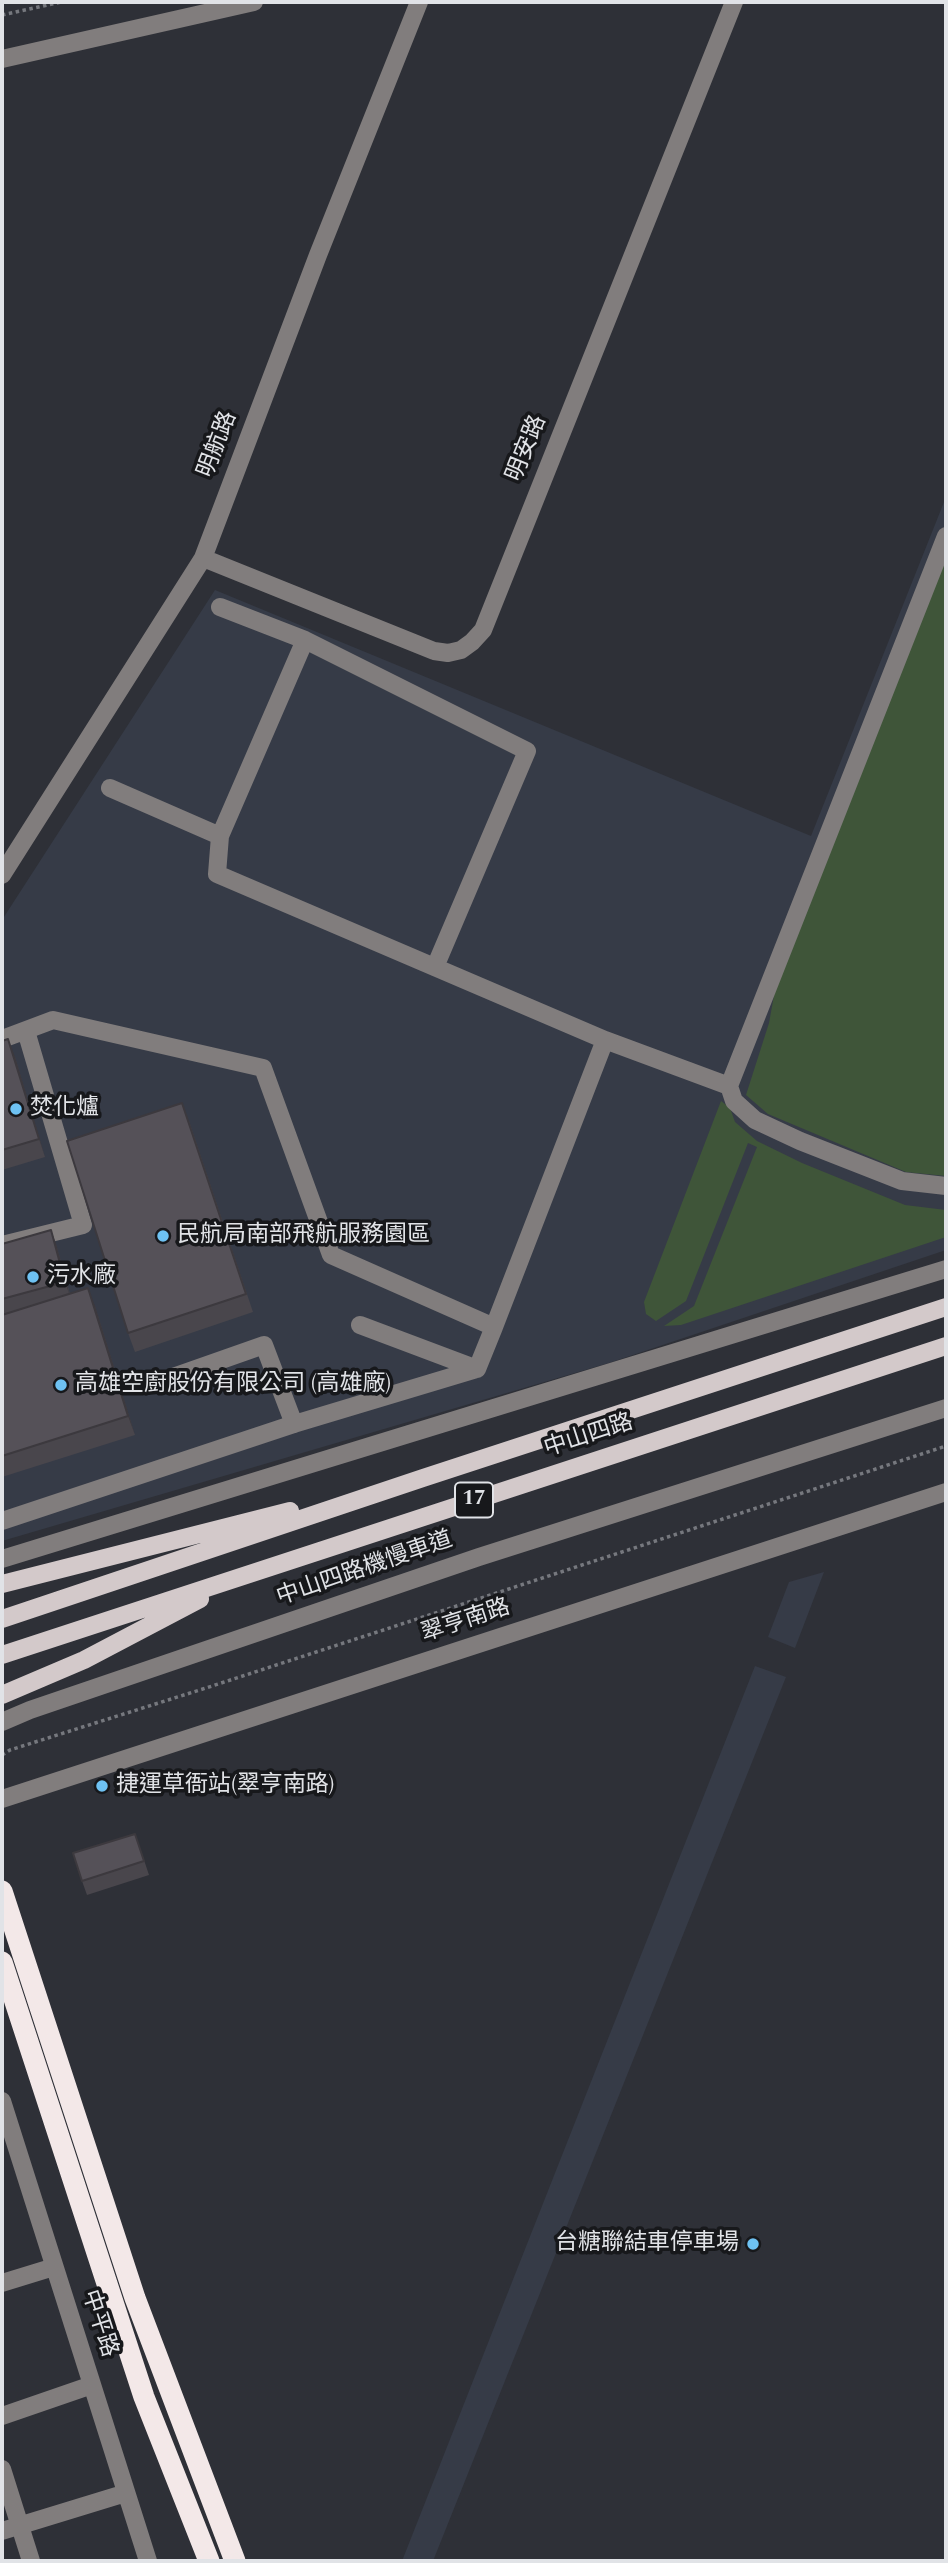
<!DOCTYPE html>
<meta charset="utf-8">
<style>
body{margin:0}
#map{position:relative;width:948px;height:2563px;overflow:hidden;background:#2e3037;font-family:Spectral,serif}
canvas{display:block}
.frame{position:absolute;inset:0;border:4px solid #e1e3e7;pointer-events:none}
</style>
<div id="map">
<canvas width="948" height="2563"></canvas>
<div class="frame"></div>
</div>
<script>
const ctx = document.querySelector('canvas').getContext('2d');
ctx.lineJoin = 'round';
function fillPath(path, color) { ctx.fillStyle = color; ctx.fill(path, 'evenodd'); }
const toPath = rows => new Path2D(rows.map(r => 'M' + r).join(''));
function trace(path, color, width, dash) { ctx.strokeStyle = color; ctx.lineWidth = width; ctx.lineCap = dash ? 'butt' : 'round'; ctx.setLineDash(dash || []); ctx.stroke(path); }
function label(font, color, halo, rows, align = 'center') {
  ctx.font = font + ' Spectral,"Noto Sans TC",serif'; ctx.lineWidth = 7; ctx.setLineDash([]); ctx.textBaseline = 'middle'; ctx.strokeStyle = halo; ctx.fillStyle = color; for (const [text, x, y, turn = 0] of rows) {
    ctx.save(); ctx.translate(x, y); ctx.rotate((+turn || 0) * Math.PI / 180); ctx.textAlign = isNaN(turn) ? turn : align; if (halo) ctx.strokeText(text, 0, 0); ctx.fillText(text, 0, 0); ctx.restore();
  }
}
const built = toPath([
 [946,497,946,1250,609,1363,2,1541,2,920,215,590,811,836],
 [824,1572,795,1648,768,1637,789,1582],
 [755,1666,786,1677,433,2561,402,2561]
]);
const green = toPath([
 [946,545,946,1176,906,1172,768,1114,746,1095,769,1023,779,968],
 [721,1101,730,1108,735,1122,757,1141,802,1163,905,1205,946,1210,946,1237,681,1325,664,1326,694,1306,757,1147,748,1143,686,1301,656,1321,646,1314,644,1302]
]);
const path = toPath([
 [2,15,61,2],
 [2,1755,10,1750,206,1688,946,1446]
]);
const minor = toPath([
 [2,59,254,2],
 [946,536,729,1086,734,1101,755,1120,800,1141,902,1181,946,1186],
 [203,558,434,651,448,653,461,650,472,642,483,630,734,2],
 [220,607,305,640,527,751,435,967],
 [305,640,220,836,217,874,605,1040,729,1086],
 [110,788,220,836],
 [2,875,203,558,318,255,419,2],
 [2,1039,53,1020,263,1068,331,1255,494,1327,477,1369],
 [2,1245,83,1225,26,1031],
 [360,1325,477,1369],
 [494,1327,605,1040],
 [173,1377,264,1345,294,1424],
 [2,1521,294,1424,477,1369],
 [2,1559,946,1269],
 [2,1722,30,1710,479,1557,946,1408],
 [2,1799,946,1492],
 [2,2101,148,2561],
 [2,2283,54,2267],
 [2,2416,92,2385],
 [2,2469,31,2561],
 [2,2531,126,2493]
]);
const major = toPath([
 [2,1584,290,1511],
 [2,1619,423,1478,946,1307],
 [2,1655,946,1346],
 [2,1695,84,1660,200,1599]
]);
const highway = toPath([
 [2,1891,135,2298,235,2561],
 [2,1962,144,2397,209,2561]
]);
const wall = toPath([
 [2,1041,15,1057,45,1157,2,1170],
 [189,1121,253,1312,135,1352,128,1333],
 [2,1244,56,1244,70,1294,95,1306,135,1435,2,1477,2,1315,23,1309,2,1314],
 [140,1848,149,1875,87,1895,82,1881]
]);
const shadedWall = toPath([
 [8,1039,15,1057,45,1157,39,1139],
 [51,1230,56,1244,70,1296,65,1282],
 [88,1288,95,1306,135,1435,128,1416]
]);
const building = toPath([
 [8,1039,39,1139,2,1150,2,1041,8,1039],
 [182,1103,246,1294,128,1333,67,1141,182,1103],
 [51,1230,65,1282,2,1299,2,1244,51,1230],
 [88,1288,128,1416,2,1456,2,1315,88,1288],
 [135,1834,144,1861,82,1881,73,1853,135,1834]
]);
const markers = [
 [16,1109,7,"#6ec2f3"],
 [163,1236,7,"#6ec2f3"],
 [33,1277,7,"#6ec2f3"],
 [61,1385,7,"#6ec2f3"],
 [102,1786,7,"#6ec2f3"],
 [753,2244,7,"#6ec2f3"]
];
const shields = [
 [474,1500,38]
];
const shieldNames = [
 ["17",474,1500]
];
const streetNames = [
 ["明航路",219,445,-69],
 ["明安路",528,449,-68],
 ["中山四路",589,1437,-18],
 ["中山四路機慢車道",365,1570,-19],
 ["翠亨南路",466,1622,-18],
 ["中平路",98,2324,72]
];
const poiNames = [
 ["焚化爐",30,1109],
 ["民航局南部飛航服務園區",177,1236],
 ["污水廠",47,1277],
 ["高雄空廚股份有限公司 (高雄廠)",75,1385],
 ["捷運草衙站(翠亨南路)",116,1786],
 ["台糖聯結車停車場",739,2244,"right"]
];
fillPath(built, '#363b47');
fillPath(green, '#3f5539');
trace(path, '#76787e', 3.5, [3.5, 3.5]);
trace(minor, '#817d7d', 18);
trace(major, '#d3c9ca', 18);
trace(highway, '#f3e8e8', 21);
fillPath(wall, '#49464c');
fillPath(shadedWall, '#3c393e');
fillPath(building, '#555158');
trace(building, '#3c393e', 2);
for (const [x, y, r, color] of markers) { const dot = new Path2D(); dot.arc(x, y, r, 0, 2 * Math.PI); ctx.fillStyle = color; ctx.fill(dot); trace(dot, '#17181b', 2.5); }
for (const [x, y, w] of shields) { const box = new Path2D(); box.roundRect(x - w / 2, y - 17.5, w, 35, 5); ctx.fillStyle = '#17181b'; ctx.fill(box); trace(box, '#e1e3e7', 2); }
label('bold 21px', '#e1e3e7', null, shieldNames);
label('23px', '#e1e3e7', '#17181b', streetNames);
label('23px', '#e1e3e7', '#17181b', poiNames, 'left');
</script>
